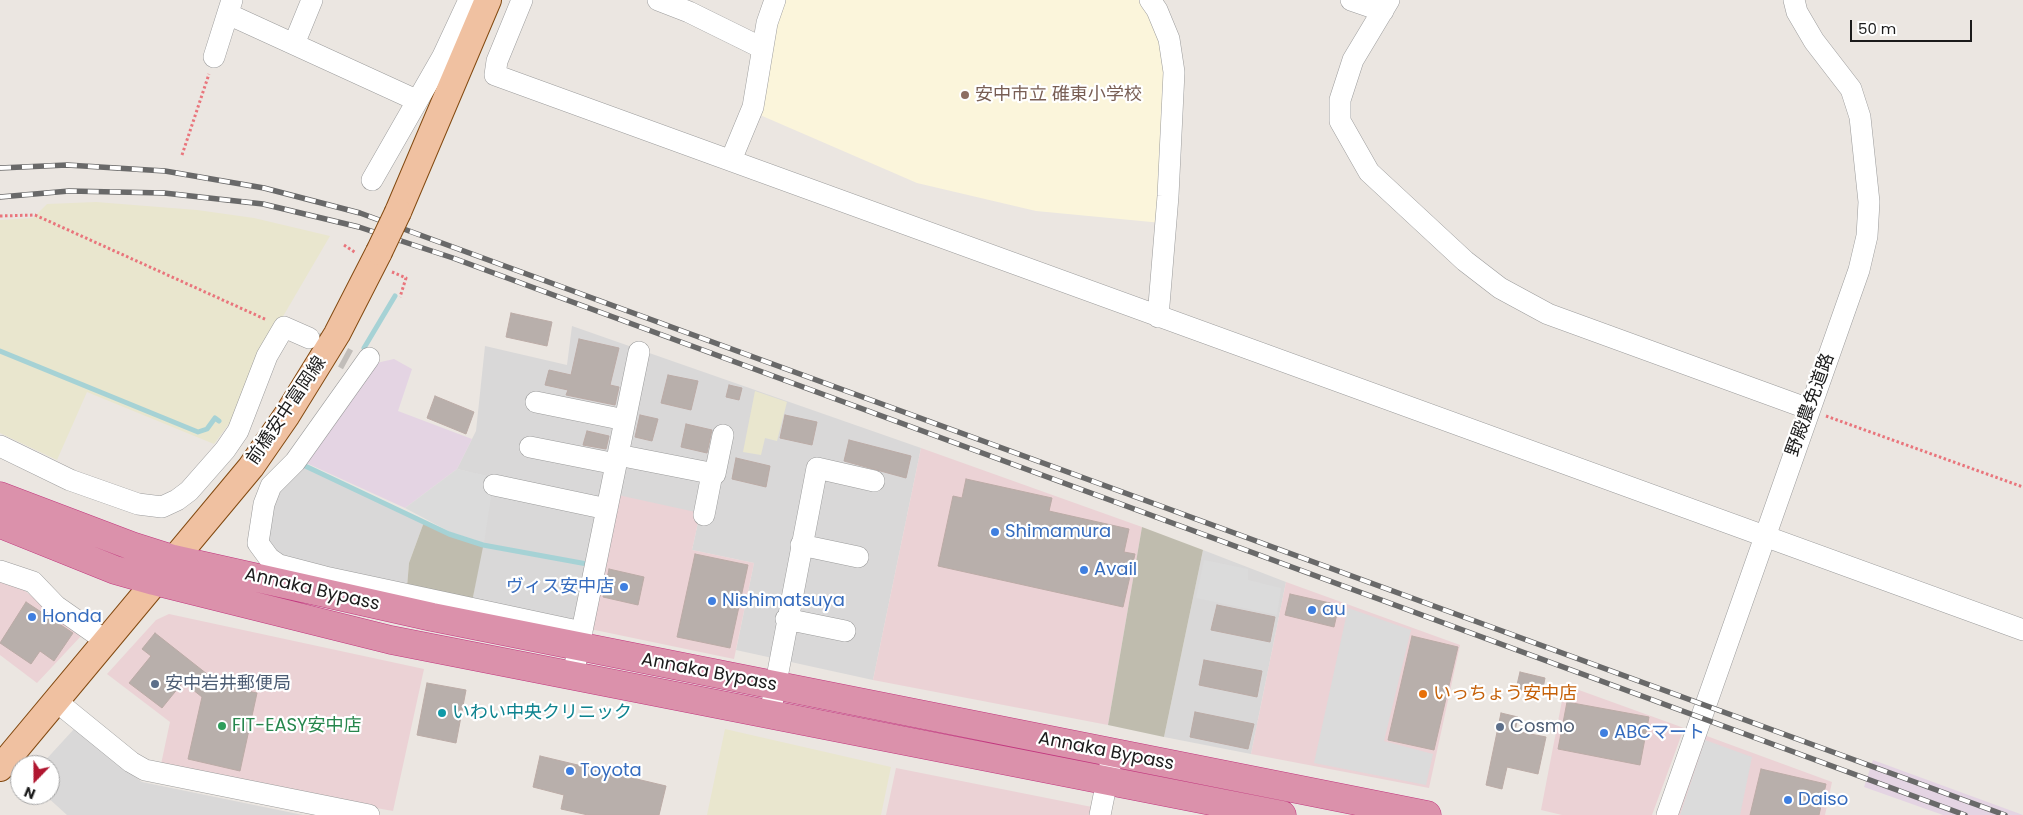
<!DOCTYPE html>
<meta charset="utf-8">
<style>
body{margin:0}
#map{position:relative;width:2023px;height:815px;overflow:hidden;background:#ebe6e1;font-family:Poppins,sans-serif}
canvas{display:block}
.north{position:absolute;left:10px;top:755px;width:50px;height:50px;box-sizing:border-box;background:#fff;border:1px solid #a4a4a4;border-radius:50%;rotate:202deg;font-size:14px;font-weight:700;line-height:20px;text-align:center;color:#1b1b1b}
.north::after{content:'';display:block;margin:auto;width:18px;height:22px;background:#b01630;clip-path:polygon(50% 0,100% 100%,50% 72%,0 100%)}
.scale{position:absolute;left:1850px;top:20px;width:122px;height:22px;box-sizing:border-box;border:2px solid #1b1b1b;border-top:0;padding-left:6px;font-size:15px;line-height:18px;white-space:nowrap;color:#1b1b1b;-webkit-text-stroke:4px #fff;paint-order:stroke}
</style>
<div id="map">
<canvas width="2023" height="815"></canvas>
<div class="north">N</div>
<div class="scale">50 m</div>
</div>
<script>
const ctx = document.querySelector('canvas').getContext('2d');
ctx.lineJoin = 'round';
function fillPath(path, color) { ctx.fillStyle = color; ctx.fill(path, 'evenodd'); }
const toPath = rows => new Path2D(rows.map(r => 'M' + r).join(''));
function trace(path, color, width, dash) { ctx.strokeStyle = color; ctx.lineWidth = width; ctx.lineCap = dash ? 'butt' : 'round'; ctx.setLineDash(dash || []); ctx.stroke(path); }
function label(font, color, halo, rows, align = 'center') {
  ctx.font = font + ' Poppins,"Noto Sans JP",sans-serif'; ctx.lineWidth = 4.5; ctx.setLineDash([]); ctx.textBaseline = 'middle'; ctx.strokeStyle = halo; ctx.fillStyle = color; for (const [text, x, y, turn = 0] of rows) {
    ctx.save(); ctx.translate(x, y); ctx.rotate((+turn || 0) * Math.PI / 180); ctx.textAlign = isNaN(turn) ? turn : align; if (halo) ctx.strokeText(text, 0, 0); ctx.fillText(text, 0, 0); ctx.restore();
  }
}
const residential = toPath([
 [572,326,921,448,873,680,736,650,754,563,692,550,700,513,574,624,472,602,494,478,457,469,476,431,485,346,567,365],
 [300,465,424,522,409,563,407,587,280,560,262,539,269,505],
 [1203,550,1286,582,1251,754,1164,737],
 [74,729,142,782,303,815,67,815,45,795,50,795,50,765,41,765]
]);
const commercial = toPath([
 [921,448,1142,527,1108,725,873,680],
 [618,495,700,513,692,550,754,563,734,659,590,629],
 [0,581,24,590,81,636,37,683,0,655],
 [1286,582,1460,645,1429,788,1251,754],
 [169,614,424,669,393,811,160,769,170,722,107,674,156,620],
 [1565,685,1684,728,1652,815,1562,815,1541,810],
 [1704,735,1832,782,1825,815,1677,815],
 [896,768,1092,807,1090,815,886,815]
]);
const industrial = toPath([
 [394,359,412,369,398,411,472,439,457,469,405,508,302,461,372,364],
 [1873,760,2023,815,1943,815,1864,787]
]);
const education = toPath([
 [784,0,1142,0,1151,11,1168,74,1162,223,1036,211,917,183,760,115,772,36]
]);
const construction = toPath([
 [424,522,449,535,483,547,472,602,407,587,409,563],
 [1142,527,1203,550,1164,737,1108,725]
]);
const farmland = toPath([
 [96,202,197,210,254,218,330,236,278,325,231,421,214,444,87,392,57,460,0,433,0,220,33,218,47,204],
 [755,391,787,402,777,441,765,438,761,455,743,452],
 [725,729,891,767,881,815,707,815]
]);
const parking = toPath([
 [457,469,494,477,484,543,450,532,405,508],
 [1204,560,1248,569,1248,580,1281,588,1277,615,1196,598],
 [1348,608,1411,630,1384,741,1433,754,1426,785,1314,763],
 [1705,740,1752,757,1740,815,1680,815]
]);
const stream = toPath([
 [364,348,395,296],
 [0,351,198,432,207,429,215,418,219,421],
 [301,464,449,534,483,545,587,564]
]);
const building = toPath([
 [511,313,552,322,547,346,506,337,511,313],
 [579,339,619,348,610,385,619,387,615,405,566,395,568,390,545,385,549,370,571,375,579,339],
 [668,375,698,381,691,410,661,403,668,375],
 [729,385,742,388,739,400,726,397,729,385],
 [435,396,474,412,466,434,427,418,435,396],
 [640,415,658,419,652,441,635,437,640,415],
 [785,415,817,422,812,445,780,438,785,415],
 [686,424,712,430,707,453,681,447,686,424],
 [587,431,609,436,606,449,583,445,587,431],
 [849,440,911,456,906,478,844,461,849,440],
 [736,458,770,466,766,487,732,479,736,458],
 [966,479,1052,498,1049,511,1129,529,1124,552,1135,554,1123,607,938,566,953,496,962,498,966,479],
 [695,554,748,565,730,648,677,637,695,554],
 [609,569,644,577,638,605,603,597,609,569],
 [1290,594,1339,605,1334,627,1285,615,1290,594],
 [26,602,73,633,54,661,40,651,31,664,0,643,26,602],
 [1217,605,1275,617,1270,642,1211,630,1217,605],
 [155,633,207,674,202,681,257,693,240,771,188,759,202,697,183,682,162,708,129,683,151,656,142,649,155,633],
 [1412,636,1458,647,1434,750,1388,740,1412,636],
 [1204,660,1262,671,1257,697,1199,685,1204,660],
 [1520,672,1545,678,1542,694,1516,689,1520,672],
 [427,683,466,690,456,743,417,735,427,683],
 [1567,702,1649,717,1640,765,1558,749,1567,702],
 [1195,712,1254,724,1248,749,1190,737,1195,712],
 [1501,713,1518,717,1515,731,1546,737,1538,774,1507,767,1502,789,1486,785,1501,713],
 [540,756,666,786,659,815,588,815,561,809,564,795,533,787,540,756],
 [1761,769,1826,784,1819,815,1750,815,1761,769]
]);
const minorTunnel = toPath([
 [315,342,348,360]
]);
const path = toPath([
 [182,155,209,74],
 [0,216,35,215,267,320],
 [344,245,356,253],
 [392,272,406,278,400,297],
 [1826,416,2023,487]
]);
const minor = toPath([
 [522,0,497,61,495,75,2023,630],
 [658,0,689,12,762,48],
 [1150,0,1157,10,1169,39,1174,72,1168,196,1158,317],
 [1351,0,1383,11],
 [1389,0,1353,60,1340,100,1340,121,1369,172,1465,261,1500,288,1548,314,1809,409],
 [228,14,416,100],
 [294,44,312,0],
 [214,57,232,0],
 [731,160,753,107,767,23,775,0],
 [372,180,443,56,469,0],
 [369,358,295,462,271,486,264,504,258,543,269,558,279,565,325,577,582,632],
 [536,402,625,420],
 [0,446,70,480,138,504,162,507,177,500,189,491,225,450,238,431,267,356,284,327,309,338],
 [530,447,616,464],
 [618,455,715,474,723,435],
 [494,485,607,509],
 [704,515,712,474],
 [801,545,858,557],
 [0,571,33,582,56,606,106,641],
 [786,619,845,631],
 [573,675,639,352],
 [56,701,131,762,145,770,369,815],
 [770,714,817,468,874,481],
 [1100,815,1110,766],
 [1667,815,1859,270,1867,236,1869,202,1860,117,1851,89,1814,41,1797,12,1794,0]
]);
const major = toPath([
 [398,212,488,0],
 [0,768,251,467,287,415,337,334,379,252]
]);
const highway = toPath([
 [0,496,132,546,173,559,432,617,1427,815],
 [0,524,115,570,154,581,391,640,1282,815]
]);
const rail = toPath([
 [0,168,67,165,165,171,264,188,360,213,2005,815],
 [0,197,69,191,164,193,263,204,359,227,453,258,1965,815]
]);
const majorBridge = toPath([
 [379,252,398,212]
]);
const markers = [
 [965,95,5,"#8d6e63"],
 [995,532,5,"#3f7fe0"],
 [1084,570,5,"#3f7fe0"],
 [624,587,5,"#3f7fe0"],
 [712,601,5,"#3f7fe0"],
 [1312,610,5,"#3f7fe0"],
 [32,617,5,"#3f7fe0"],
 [155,684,5,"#5c6f8a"],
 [1423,694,5,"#e8710a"],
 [442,713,5,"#0f9aa8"],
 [222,726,5,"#2e9e5b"],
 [1500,727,5,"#5c6f8a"],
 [1604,733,5,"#3f7fe0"],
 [570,771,5,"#3f7fe0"],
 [1788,800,5,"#3f7fe0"]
];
const educationNames = [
 ["安中市立 碓東小学校",975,95]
];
const streetNames = [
 ["野殿農免道路",1811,405,-70],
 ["前橋安中富岡線",287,411,-56],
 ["Annaka Bypass",312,590,13],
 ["Annaka Bypass",709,673,11],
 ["Annaka Bypass",1106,752,11]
];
const shopNames = [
 ["Shimamura",1005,532],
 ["Avail",1094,570],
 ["ヴィス安中店",614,587,"right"],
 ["Nishimatsuya",722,601],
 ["au",1322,610],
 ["Honda",42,617],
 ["ABCマート",1614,733],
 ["Toyota",580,771],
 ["Daiso",1798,800]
];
const serviceNames = [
 ["安中岩井郵便局",165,684],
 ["Cosmo",1510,727]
];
const foodNames = [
 ["いっちょう安中店",1433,694]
];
const cultureNames = [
 ["いわい中央クリニック",452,713]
];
const leisureNames = [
 ["FIT-EASY安中店",232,726]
];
fillPath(residential, '#d9d8d8');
fillPath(commercial, '#ebd2d5');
fillPath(industrial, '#e4d4e3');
fillPath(education, '#fbf5db');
fillPath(construction, '#bfbcae');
fillPath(farmland, '#e9e6ce');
fillPath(parking, '#dbdbdb');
trace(stream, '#a6d2d5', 5);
fillPath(building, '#b8afab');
trace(building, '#bbaba6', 1);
trace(minorTunnel, '#c1bdb9', 21, [21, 11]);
trace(minor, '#9c9c9c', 22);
trace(major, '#824910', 28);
trace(highway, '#c1377e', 29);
trace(path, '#e9757c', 3, [2.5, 2.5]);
trace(minor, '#fff', 21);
trace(major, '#f0c1a1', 26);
trace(highway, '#db91ab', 28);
trace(rail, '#696969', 5.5);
trace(rail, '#fff', 4, [11]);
trace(majorBridge, '#824910', 28, []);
trace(majorBridge, '#f0c1a1', 26);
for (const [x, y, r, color] of markers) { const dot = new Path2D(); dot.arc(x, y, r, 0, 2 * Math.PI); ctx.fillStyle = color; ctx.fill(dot); trace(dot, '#fff', 2); }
label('18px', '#785e54', '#fff', educationNames, 'left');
label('18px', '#1b1b1b', '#fff', streetNames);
label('18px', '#366cbe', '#fff', shopNames, 'left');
label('18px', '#4e5e75', '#fff', serviceNames, 'left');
label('18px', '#c56008', '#fff', foodNames, 'left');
label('18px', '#0d838f', '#fff', cultureNames, 'left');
label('18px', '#27864d', '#fff', leisureNames, 'left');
</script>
